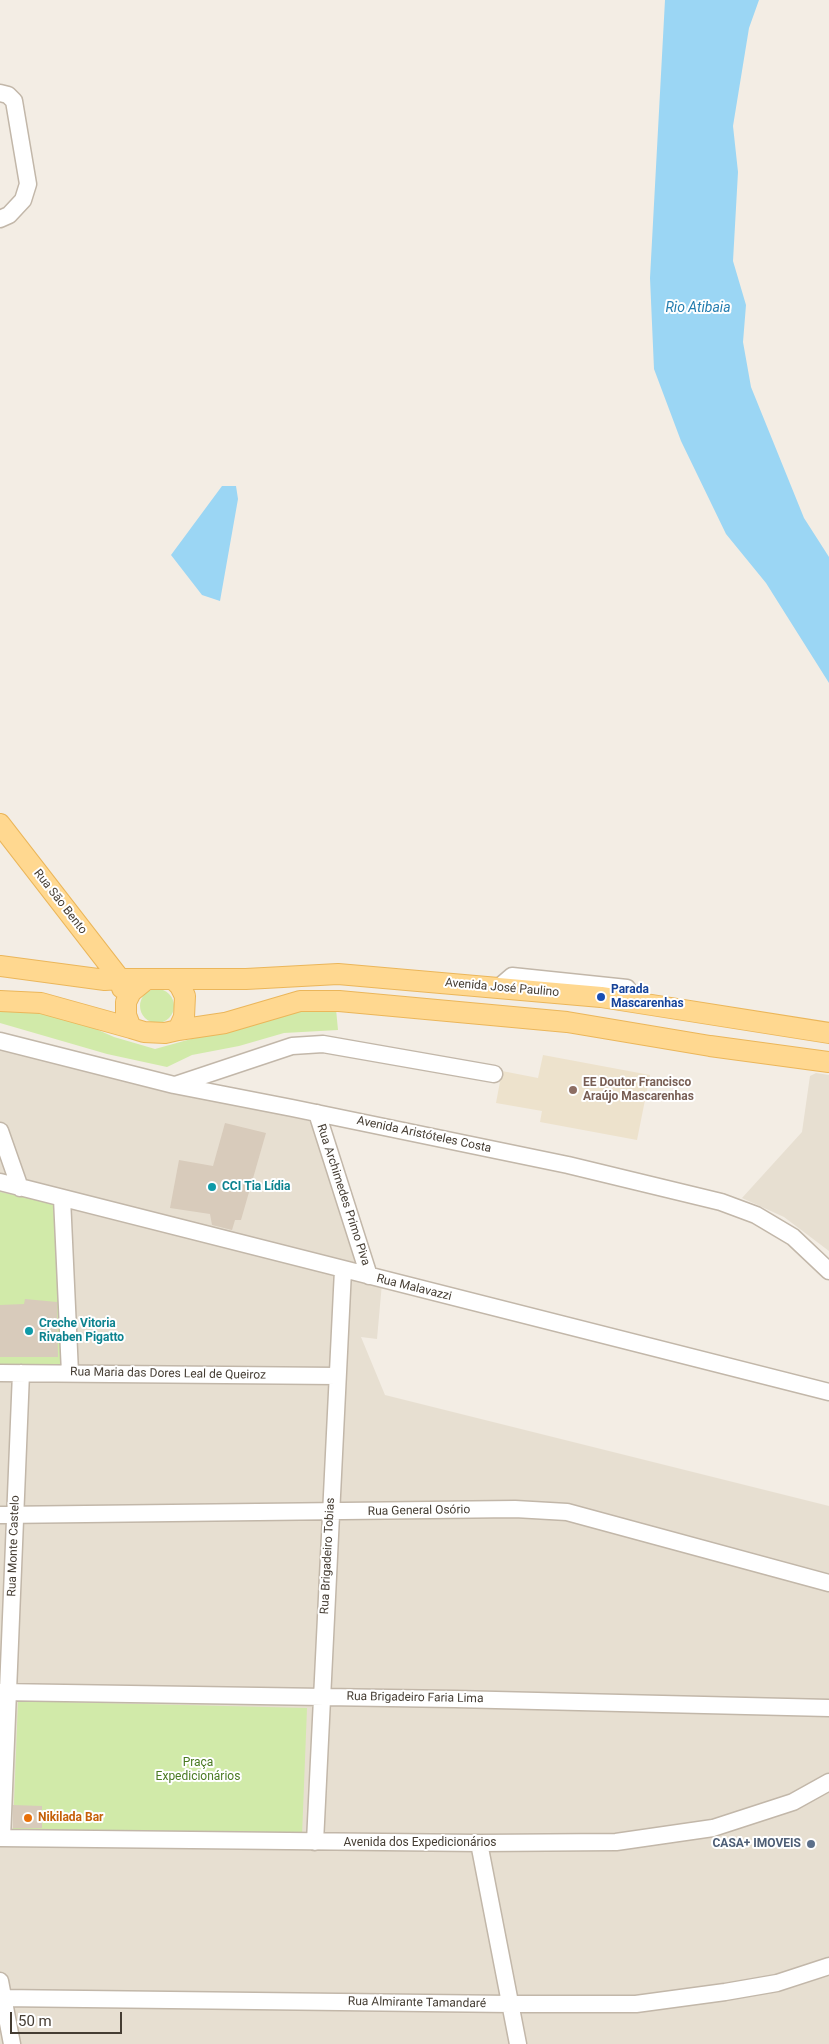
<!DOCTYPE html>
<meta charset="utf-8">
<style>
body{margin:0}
#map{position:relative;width:829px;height:2044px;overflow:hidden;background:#f3ede4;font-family:Roboto,sans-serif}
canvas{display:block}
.scale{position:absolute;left:10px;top:2012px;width:112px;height:22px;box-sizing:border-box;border:2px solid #453d33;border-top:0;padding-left:6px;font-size:15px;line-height:18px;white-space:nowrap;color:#453d33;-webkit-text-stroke:4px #fff;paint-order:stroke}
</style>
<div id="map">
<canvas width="829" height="2044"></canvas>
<div class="scale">50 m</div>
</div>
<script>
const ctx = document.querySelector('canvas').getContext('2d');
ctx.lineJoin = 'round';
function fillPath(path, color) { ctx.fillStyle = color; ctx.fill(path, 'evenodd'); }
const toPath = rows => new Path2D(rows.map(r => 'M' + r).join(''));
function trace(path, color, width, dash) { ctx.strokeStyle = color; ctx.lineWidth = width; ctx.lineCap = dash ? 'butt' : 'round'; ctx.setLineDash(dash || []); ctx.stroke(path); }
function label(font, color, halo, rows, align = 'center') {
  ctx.font = font + ' Roboto,sans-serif'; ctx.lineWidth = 4; ctx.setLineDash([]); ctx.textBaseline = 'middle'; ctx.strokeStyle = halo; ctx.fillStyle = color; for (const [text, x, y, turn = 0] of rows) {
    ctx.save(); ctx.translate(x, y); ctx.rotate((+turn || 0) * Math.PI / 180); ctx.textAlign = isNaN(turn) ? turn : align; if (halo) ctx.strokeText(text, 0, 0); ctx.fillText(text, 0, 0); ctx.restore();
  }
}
const residential = toPath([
 [0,1048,20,1055,322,1124,382,1283,377,1339,361,1337,385,1395,829,1506,829,2044,0,2044],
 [816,1073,829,1075,829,1251,784,1217,742,1198,802,1132,810,1076]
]);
const education = toPath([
 [543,1055,650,1075,637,1140,540,1122,542,1111,496,1103,502,1071,538,1078]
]);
const green = toPath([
 '140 1006a17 17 0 1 1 34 0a17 17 0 1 1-34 0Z',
 [0,998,64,1015,114,1037,155,1049,303,1008,336,1009,338,1030,284,1033,239,1046,192,1055,167,1067,107,1054,0,1023],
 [0,1192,57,1204,64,1361,61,1368,0,1368],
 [18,1701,307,1708,302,1836,13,1829]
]);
const water = toPath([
 [665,0,759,0,749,28,733,126,738,172,733,261,746,305,743,342,751,387,804,518,829,557,829,683,766,583,726,534,681,441,654,369,650,278],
 [222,486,236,486,238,499,220,601,202,595,171,555]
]);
const building = toPath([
 [225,1123,266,1133,241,1220,235,1220,232,1230,212,1225,210,1214,170,1208,179,1160,213,1166],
 [25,1299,57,1302,58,1357,0,1357,0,1305,24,1304],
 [13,1805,42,1806,42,1828,13,1828]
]);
const minor = toPath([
 [0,93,8,95,14,101,28,184,23,200,9,215,0,219],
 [498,988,512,976,627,988,638,1003],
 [0,1041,174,1085,292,1108,568,1165,721,1202,756,1215,793,1237,829,1271],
 [175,1085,292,1046,323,1044,494,1074],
 [317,1113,369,1276],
 [0,1131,20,1188],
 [0,1182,829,1392],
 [62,1198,70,1373],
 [0,1373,337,1376],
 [0,1515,515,1509,567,1512,829,1583],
 [0,1692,454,1699,829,1708],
 [0,1838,479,1843,616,1842,713,1828,793,1802,829,1782],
 [2,1838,21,1373],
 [315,1842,343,1270],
 [479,1843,518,2044],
 [0,1981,12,2044],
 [0,1998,510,2004,636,2004,725,1992,777,1983,829,1966]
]);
const major = toPath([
 [0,824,120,979,122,988],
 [0,966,105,980,120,979,173,979,180,986,185,996,184,1017,178,1030,165,1033,144,1032,131,1028,126,1015,126,1002,131,992,147,979],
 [173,979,246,979,338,974,601,997,829,1033],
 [0,1001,41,1003,131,1028],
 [178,1030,225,1023,300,1001,339,1001,567,1022,710,1046,829,1062]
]);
const markers = [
 [601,997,5,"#1a4fb4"],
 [573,1090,5,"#8d6e63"],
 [212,1187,5,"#0f9aa8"],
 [29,1331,5,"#0f9aa8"],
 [28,1818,5,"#e8710a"],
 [811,1844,5,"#5c6f8a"]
];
const streetNames = [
 ["Rua São Bento",60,902,52],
 ["Avenida José Paulino",502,988,5],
 ["Avenida Aristóteles Costa",424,1135,12],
 ["Rua Archimedes Primo Piva",343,1195,72],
 ["Rua Malavazzi",414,1288,14],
 ["Rua Maria das Dores Leal de Queiroz",168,1374,1],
 ["Rua General Osório",419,1511,-1],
 ["Rua Monte Castelo",14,1546,-88],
 ["Rua Brigadeiro Tobias",328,1556,-87],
 ["Rua Brigadeiro Faria Lima",415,1698,1],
 ["Avenida dos Expedicionários",420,1843],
 ["Rua Almirante Tamandaré",417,2003,1]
];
const transitNames = [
 ["Parada",611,990],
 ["Mascarenhas",611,1004]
];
const educationNames = [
 ["EE Doutor Francisco",583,1083],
 ["Araújo Mascarenhas",583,1097]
];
const cultureNames = [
 ["CCI Tia Lídia",222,1187],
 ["Creche Vitoria",39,1324],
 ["Rivaben Pigatto",39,1338]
];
const parkNames = [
 ["Praça",198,1763],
 ["Expedicionários",198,1777]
];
const foodNames = [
 ["Nikilada Bar",38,1818]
];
const serviceNames = [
 ["CASA+ IMOVEIS",801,1844]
];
const waterNames = [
 ["Rio Atibaia",698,308]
];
fillPath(residential, '#e7dfd1');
fillPath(education, '#ede2cc');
fillPath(green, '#d1eaa9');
fillPath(water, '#9bd6f4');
fillPath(building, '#d8cbbb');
trace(minor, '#c2b7a9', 19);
trace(major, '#ebb65a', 22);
trace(minor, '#fff', 16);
trace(major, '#ffd890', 20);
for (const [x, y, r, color] of markers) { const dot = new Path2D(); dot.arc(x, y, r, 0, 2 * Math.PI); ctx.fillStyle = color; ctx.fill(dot); trace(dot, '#fff', 2); }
label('12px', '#453d33', '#fff', streetNames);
label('bold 12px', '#164399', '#fff', transitNames, 'left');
label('bold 12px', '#785e54', '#fff', educationNames, 'left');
label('bold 12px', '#0d838f', '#fff', cultureNames, 'left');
label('12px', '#4a7a23', '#fff', parkNames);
label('bold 12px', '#c56008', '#fff', foodNames, 'left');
label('bold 12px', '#4e5e75', '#fff', serviceNames, 'right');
label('italic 14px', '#257daf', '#fff', waterNames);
</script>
